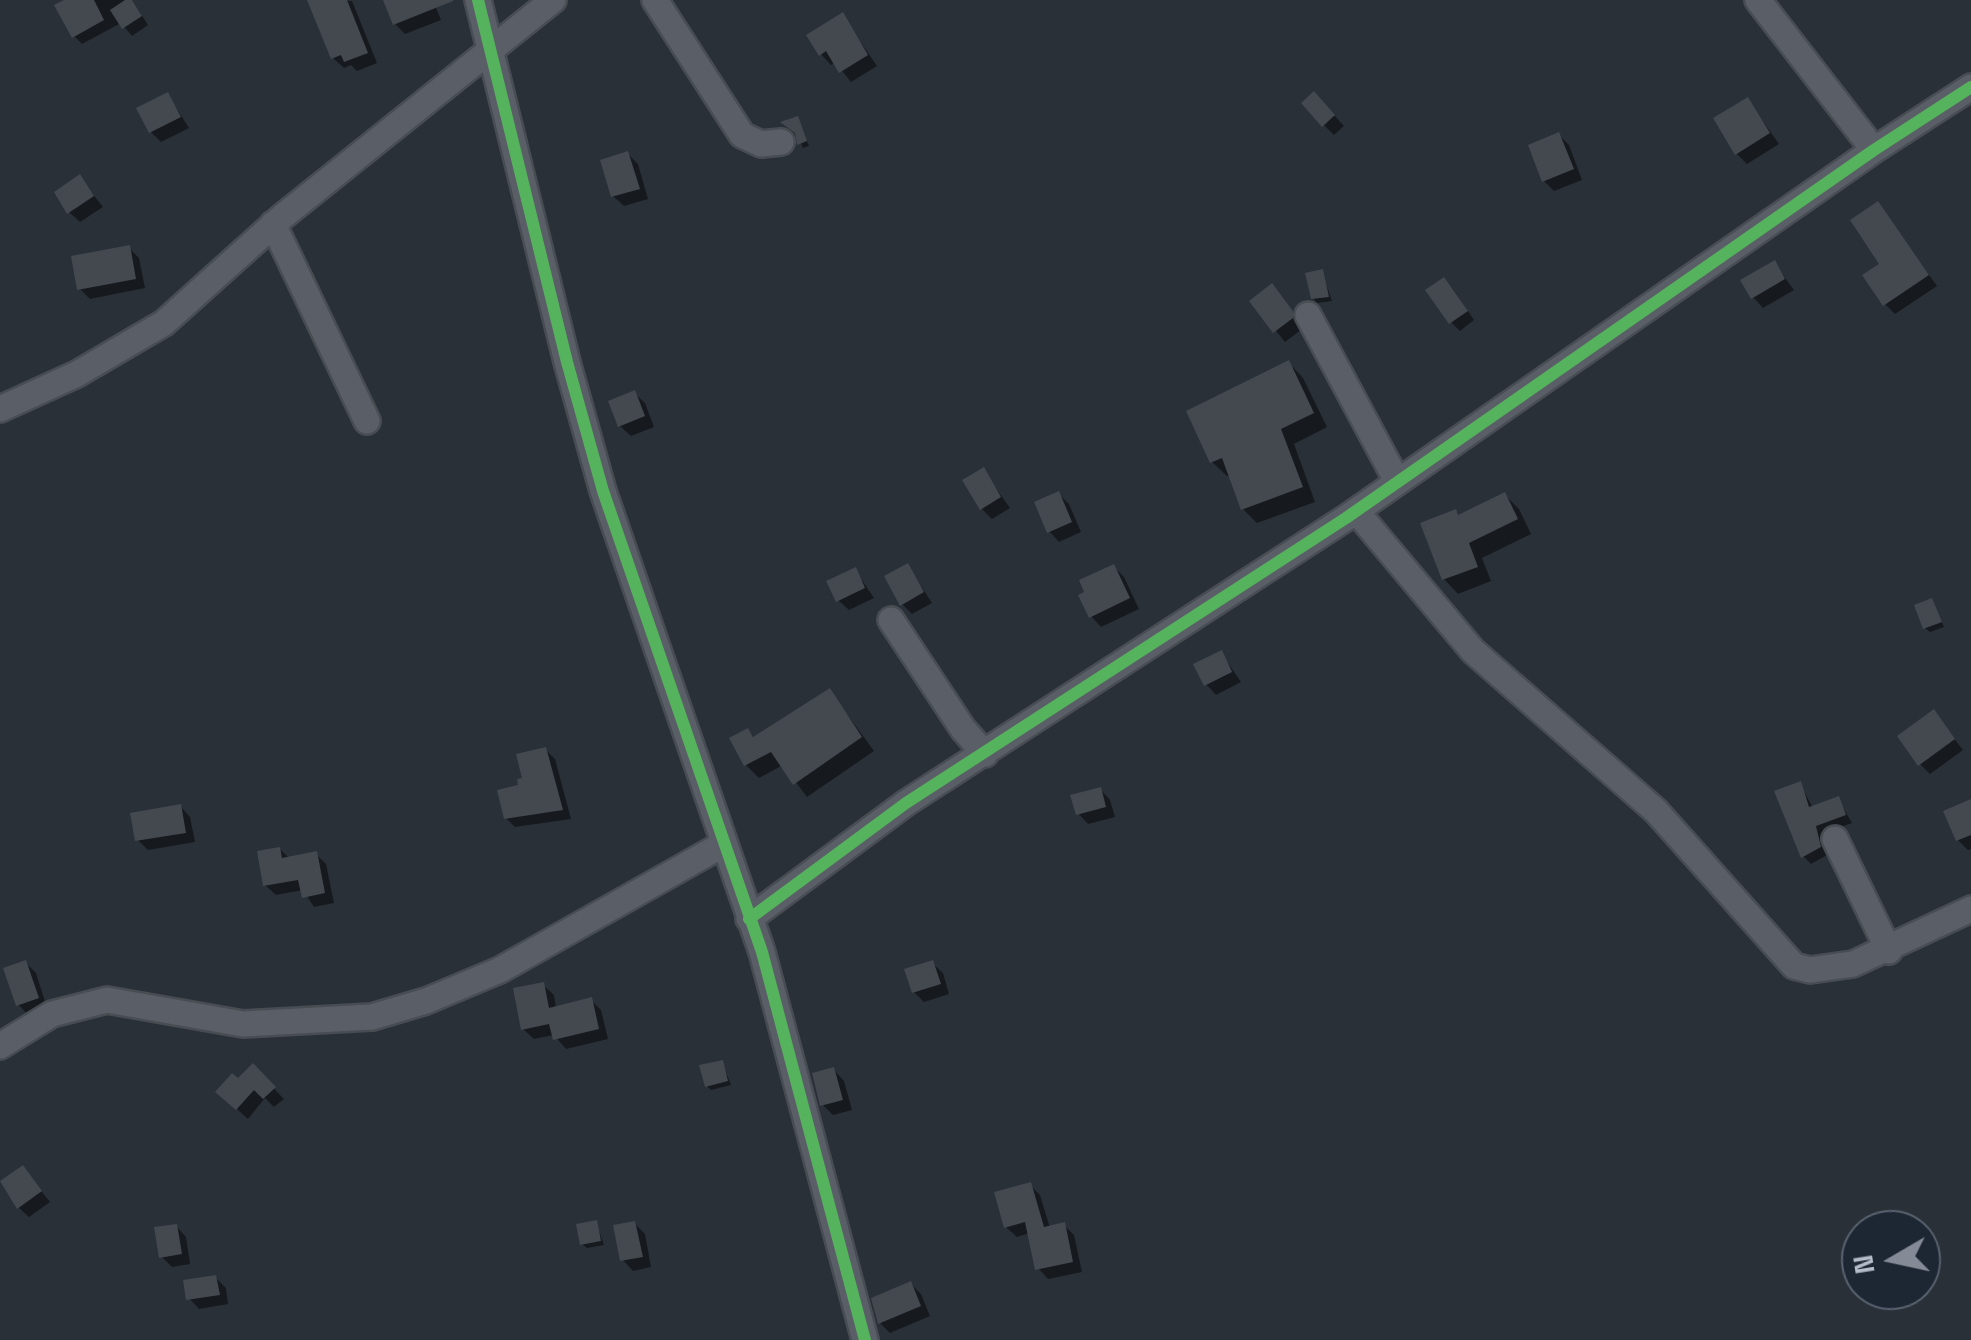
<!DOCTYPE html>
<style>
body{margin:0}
#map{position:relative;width:1971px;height:1340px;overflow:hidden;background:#2a3038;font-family:"Space Grotesk",sans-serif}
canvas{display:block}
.north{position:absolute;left:1841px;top:1210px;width:100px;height:100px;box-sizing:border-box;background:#1d2633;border:2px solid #59626f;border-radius:50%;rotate:261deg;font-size:28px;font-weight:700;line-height:40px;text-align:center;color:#b4bcc9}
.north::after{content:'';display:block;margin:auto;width:35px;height:45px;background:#848b96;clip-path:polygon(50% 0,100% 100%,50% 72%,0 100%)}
</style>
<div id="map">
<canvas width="1971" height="1340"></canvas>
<div class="north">N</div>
</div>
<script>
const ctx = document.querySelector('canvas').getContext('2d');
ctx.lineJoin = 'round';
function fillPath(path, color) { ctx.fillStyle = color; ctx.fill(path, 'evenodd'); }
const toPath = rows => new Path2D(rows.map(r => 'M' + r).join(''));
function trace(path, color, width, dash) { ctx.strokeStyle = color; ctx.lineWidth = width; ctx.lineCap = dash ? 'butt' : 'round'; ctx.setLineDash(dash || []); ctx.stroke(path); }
const shadow = toPath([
 [68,0,132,0,148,25,132,36,121,23,82,44,74,36],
 [323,0,352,1,377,63,357,71,351,65,344,68,333,58],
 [408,0,433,0,441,20,405,34,395,24],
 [843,16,877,66,851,82,835,62,831,65,821,54],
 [168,95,189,128,161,142,151,132],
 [1748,100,1779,144,1747,164,1737,154],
 [1324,104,1344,126,1334,135,1324,125],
 [797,118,809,146,803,148,796,132],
 [1559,135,1569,145,1582,180,1554,191,1544,181],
 [628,154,638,164,648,199,624,206,613,196],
 [80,178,103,207,80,222,69,212],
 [1878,204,1937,286,1895,314,1885,304],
 [129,248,139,258,145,288,90,299,80,289],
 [1774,263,1794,290,1763,308,1753,297],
 [1322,272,1332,301,1317,303,1313,298],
 [1452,288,1474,320,1460,331,1451,322],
 [1282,296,1302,324,1302,329,1285,342,1252,301],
 [1289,363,1303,378,1327,427,1294,444,1315,502,1257,523,1243,509,1230,475,1227,476,1212,462],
 [634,393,645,403,654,427,631,436,620,426],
 [983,470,1010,508,992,519,982,509],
 [1059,494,1069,504,1081,532,1059,542,1049,531],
 [1505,495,1519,509,1531,534,1482,558,1491,581,1458,594,1444,579,1455,512,1460,517],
 [908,566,932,603,912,614,902,604],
 [1114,567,1124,577,1139,609,1101,627,1091,616],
 [855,570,874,598,849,610,838,600],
 [1932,601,1944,627,1930,632,1925,628],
 [1221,653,1241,682,1216,695,1206,684],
 [830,691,874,751,807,797,783,765,759,778,746,765,748,731,756,739],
 [1934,713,1963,750,1930,774,1920,764],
 [546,750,555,759,571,819,515,827,506,818],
 [1800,784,1813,808,1838,799,1852,823,1822,834,1827,855,1811,864,1803,856],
 [1100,789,1110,800,1115,817,1088,824,1078,813],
 [1971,802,1971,849,1968,850,1958,840],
 [180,806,190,817,195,842,148,850,138,840],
 [280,849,290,859,316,854,326,864,334,903,314,907,303,890,276,895,265,885],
 [26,963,36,973,47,1008,28,1015,18,1004],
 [932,963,943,973,949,994,924,1002,914,992],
 [543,985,554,995,556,1009,591,1000,601,1010,608,1039,566,1049,554,1035,534,1039,523,1029],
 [722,1062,731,1085,711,1090,707,1086],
 [253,1067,284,1099,274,1107,265,1098,248,1119,229,1102,238,1082],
 [834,1070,844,1081,852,1110,833,1115,823,1105],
 [23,1168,50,1202,29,1217,18,1207],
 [1030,1185,1040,1195,1050,1228,1064,1225,1074,1235,1082,1272,1048,1279,1038,1268,1030,1233,1017,1237,1006,1227],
 [596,1223,604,1245,587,1248,582,1244],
 [634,1223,645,1234,651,1267,633,1271,623,1260],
 [176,1226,186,1237,190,1264,172,1267,162,1257],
 [216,1278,226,1288,228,1304,199,1309,189,1298],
 [911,1284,921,1294,930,1316,890,1333,880,1323]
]);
const building = toPath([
 [64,0,94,0,104,20,72,38,54,5],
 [125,0,132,0,142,16,122,29,110,10],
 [307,0,347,0,368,53,344,62,341,55,331,59],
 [383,0,453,0,453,1,393,25],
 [843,12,868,55,839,73,826,51,819,56,806,35],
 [1314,91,1335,115,1322,127,1301,103],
 [168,92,181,117,149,133,136,108],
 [1748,97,1770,133,1735,155,1713,118],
 [798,116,807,141,797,145,795,133,780,122],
 [1559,132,1574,169,1542,182,1528,145],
 [628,151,640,189,611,197,600,160],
 [80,174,94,196,67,214,54,192],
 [1878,201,1929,275,1883,306,1862,275,1879,264,1850,220],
 [130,245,136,279,77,290,71,256],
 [1775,260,1785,279,1751,299,1740,280],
 [1323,269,1329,297,1311,299,1305,273],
 [1444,277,1468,311,1449,324,1425,290],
 [1272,283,1293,311,1293,318,1273,333,1249,301],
 [1289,360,1314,413,1281,429,1303,487,1241,510,1222,458,1210,463,1186,411],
 [635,390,645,416,618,427,608,401],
 [984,467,1001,497,980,510,962,480],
 [1059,491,1072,522,1047,533,1034,502],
 [1505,492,1518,519,1469,543,1478,567,1442,580,1420,523,1456,509,1458,515],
 [908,563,924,592,900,606,884,576],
 [1114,564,1130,598,1089,618,1078,595,1084,592,1079,580],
 [856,567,865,588,836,602,826,581],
 [1932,598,1942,622,1923,629,1914,605],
 [1222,650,1232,672,1204,686,1193,664],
 [830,688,862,737,793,785,771,752,744,766,729,738,748,728,753,737],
 [1934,709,1955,739,1918,766,1897,736],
 [546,747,563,810,504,819,497,790,518,785,517,779,522,778,516,754],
 [1801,781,1809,807,1839,796,1846,815,1816,826,1821,847,1801,858,1774,791],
 [1101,787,1106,807,1076,815,1070,795],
 [1971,799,1971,835,1956,841,1943,811],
 [181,804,186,833,135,841,130,813],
 [280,847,282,858,317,851,325,893,302,898,298,880,263,886,257,851],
 [26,960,39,998,16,1006,3,968],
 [933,960,941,984,912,993,904,969],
 [544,982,549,1008,592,997,599,1029,553,1040,549,1024,521,1030,513,988],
 [723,1060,728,1081,705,1087,699,1065],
 [253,1063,276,1087,263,1099,254,1090,236,1110,215,1092,232,1073,238,1078],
 [834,1067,843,1100,820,1106,812,1073],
 [23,1165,42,1191,17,1209,0,1181],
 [1031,1182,1044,1227,1065,1222,1073,1262,1035,1270,1025,1222,1004,1228,994,1192],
 [597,1220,601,1241,580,1245,576,1224],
 [635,1221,643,1257,620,1261,613,1225],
 [177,1224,182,1254,159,1258,154,1227],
 [216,1275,220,1295,186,1300,183,1280],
 [911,1281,921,1306,878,1324,871,1298]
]);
const minor = toPath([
 [478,0,567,362,603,491,762,952,865,1340],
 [655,0,742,135,761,144,781,142],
 [1758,0,1874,150],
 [273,224,367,421],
 [1308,315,1397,481],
 [0,409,77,374,164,323,282,217,553,0],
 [1356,511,1473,651,1656,811,1794,966,1810,970,1853,964,1971,909],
 [891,620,963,729,985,754],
 [1835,839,1889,951],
 [749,919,906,803,1346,518,1874,150,1971,87],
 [0,1046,52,1014,107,1000,243,1024,372,1017,426,1001,500,970,722,845]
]);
const cycleway = toPath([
 [478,0,567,362,603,491,762,952,865,1340],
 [749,919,906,803,1346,518,1874,150,1971,87]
]);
fillPath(shadow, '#0007');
fillPath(building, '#444950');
trace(minor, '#484c53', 30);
trace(minor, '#5a5e66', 25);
trace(cycleway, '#56b35d', 12);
</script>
